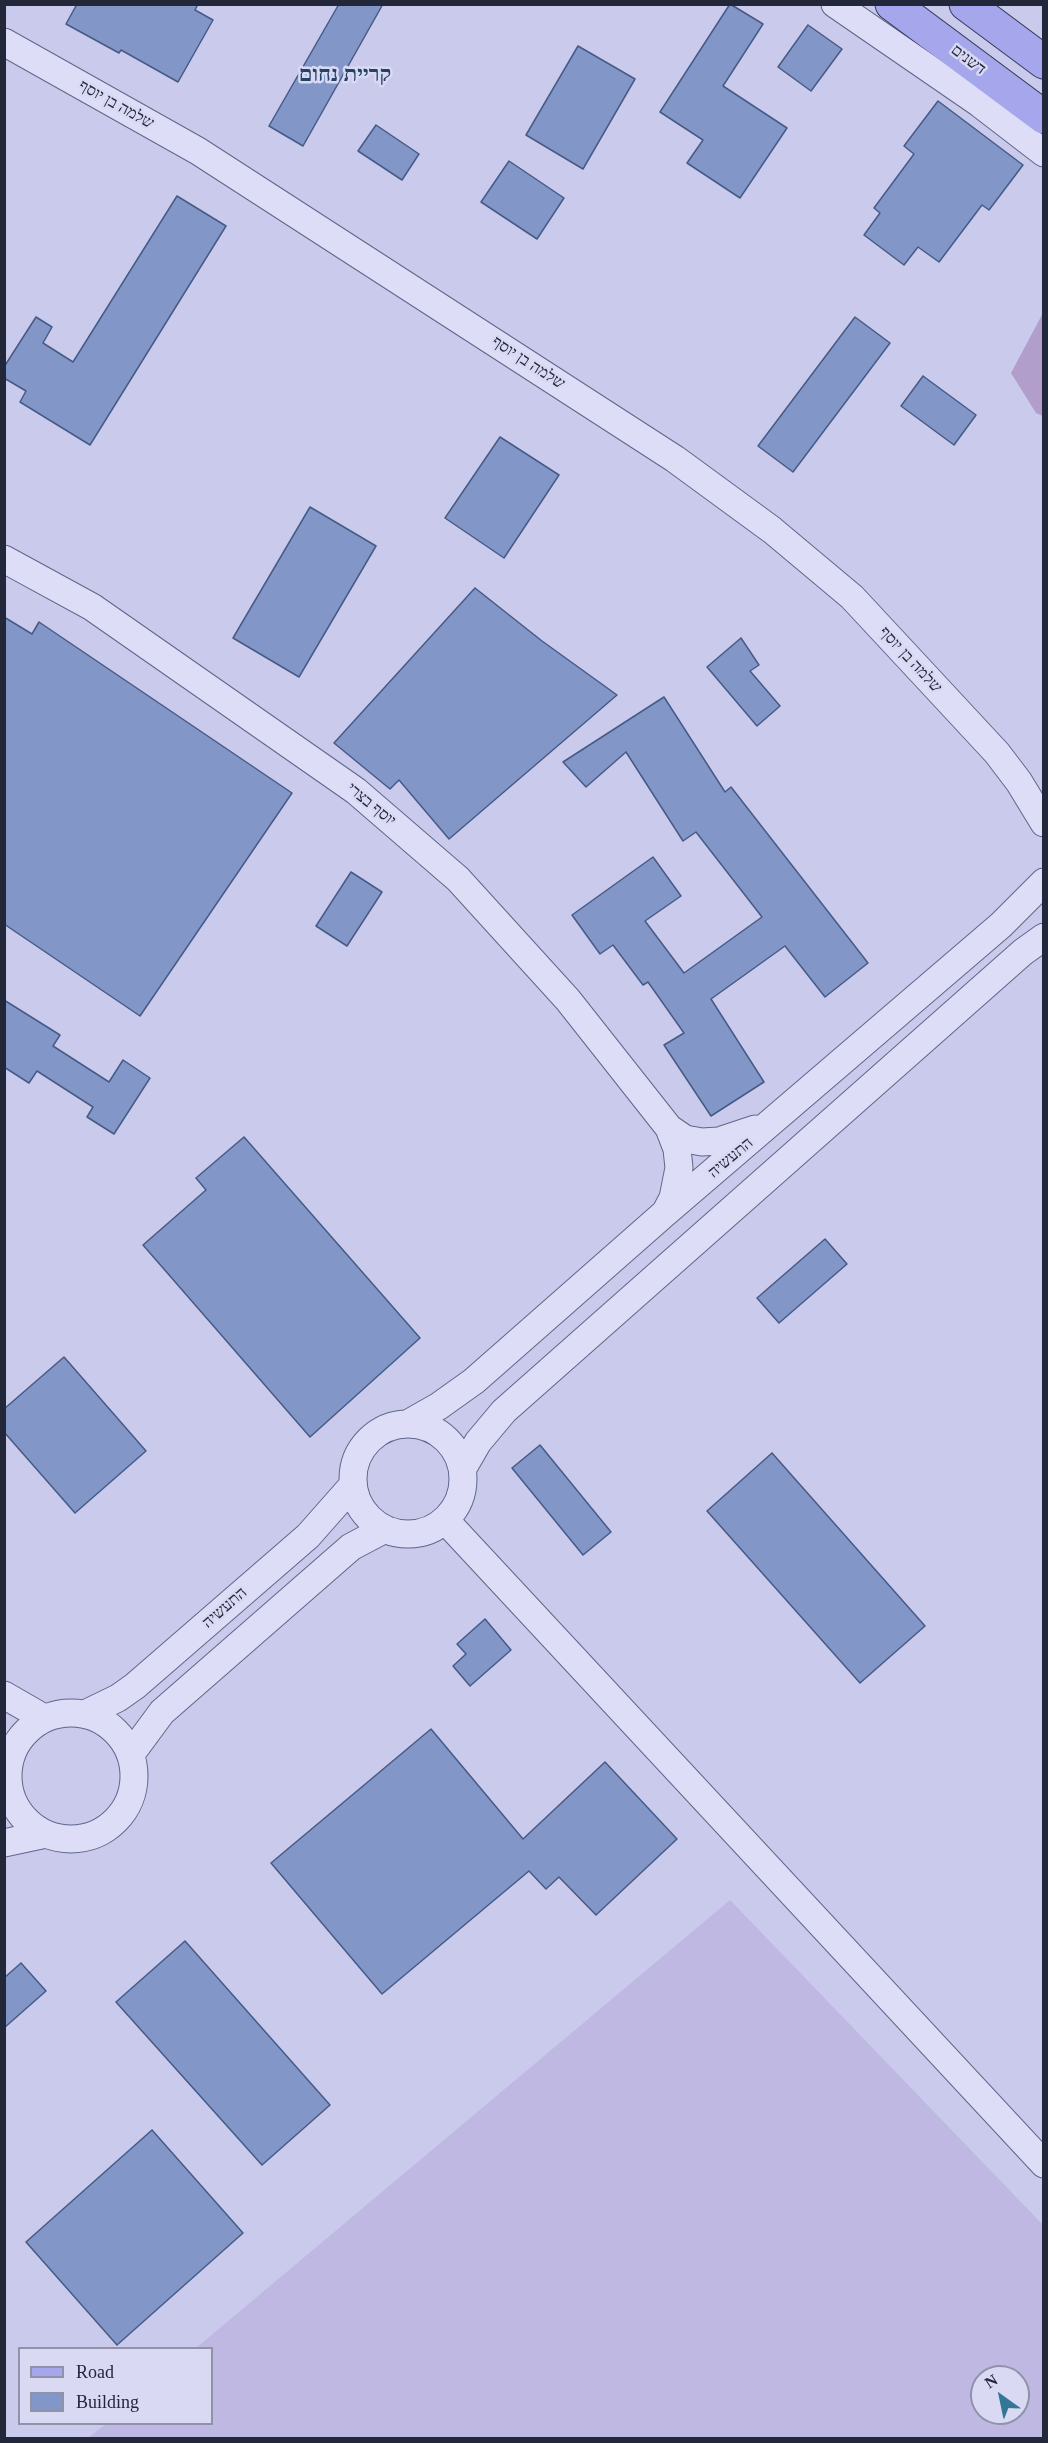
<!DOCTYPE html>
<meta charset="utf-8">
<style>
body{margin:0}
#map{position:relative;width:1048px;height:2443px;overflow:hidden;background:#cacaec;font-family:"Times New Roman",serif}
canvas{display:block}
.frame{position:absolute;inset:0;border:6px solid #22273a;pointer-events:none}
.legend{position:absolute;left:18px;top:2347px;width:195px;height:78px;box-sizing:border-box;background:#d9d9f4;border:2px solid #9092aa;margin:0;padding:8px 10px;list-style:none;font-size:18px;color:#22273a}
.legend li{display:flex;align-items:center;gap:12px;height:30px}
.legend b{width:30px;border:2px solid #9092aa}
.north{position:absolute;left:970px;top:2365px;width:60px;height:60px;box-sizing:border-box;background:#d9d9f4;border:2px solid #9092aa;border-radius:50%;rotate:327deg;font-size:16px;font-weight:700;line-height:24px;text-align:center;color:#22273a}
.north::after{content:'';display:block;margin:auto;width:21px;height:27px;background:#337794;clip-path:polygon(50% 0,100% 100%,50% 72%,0 100%)}
</style>
<div id="map">
<canvas width="1048" height="2443"></canvas>
<div class="frame"></div>
<ul class="legend">
<li><b style="height:8px;background:#a5a6ec"></b>Road</li>
<li><b style="height:16px;background:#8296c8"></b>Building</li>
</ul>
<div class="north">N</div>
</div>
<script>
const ctx = document.querySelector('canvas').getContext('2d');
ctx.lineJoin = 'round';
function fillPath(path, color) { ctx.fillStyle = color; ctx.fill(path, 'evenodd'); }
const toPath = rows => new Path2D(rows.map(r => 'M' + r).join(''));
function trace(path, color, width, dash) { ctx.strokeStyle = color; ctx.lineWidth = width; ctx.lineCap = dash ? 'butt' : 'round'; ctx.setLineDash(dash || []); ctx.stroke(path); }
function label(font, color, halo, rows, align = 'center') {
  ctx.font = font + ' "Times New Roman","Noto Sans Hebrew",serif'; ctx.lineWidth = 5; ctx.setLineDash([]); ctx.textBaseline = 'middle'; ctx.strokeStyle = halo; ctx.fillStyle = color; for (const [text, x, y, turn = 0] of rows) {
    ctx.save(); ctx.translate(x, y); ctx.rotate((+turn || 0) * Math.PI / 180); ctx.textAlign = isNaN(turn) ? turn : align; if (halo) ctx.strokeText(text, 0, 0); ctx.fillText(text, 0, 0); ctx.restore();
  }
}
const farmland = toPath([
 [730,1900,1043,2225,1043,2438,88,2438,106,2424,212,2424,212,2348,196,2348],
 [982,2377,1018,2377,1018,2413,982,2413]
]);
const green = toPath([
 [1043,313,1044,416,1043,416,1036,413,1011,373]
]);
const building = toPath([
 [77,4,198,4,195,10,213,20,178,82,121,50,119,53,66,24,77,4],
 [339,4,383,4,303,146,269,126,339,4],
 [730,4,763,24,723,86,787,128,740,198,687,163,703,140,660,112,730,4],
 [808,25,842,49,811,91,778,67,808,25],
 [578,46,635,79,583,169,526,135,578,46],
 [938,101,1023,165,989,210,982,205,939,262,918,247,904,265,864,235,880,213,874,208,914,154,904,146,938,101],
 [376,125,419,154,402,180,358,151,376,125],
 [509,161,564,198,537,239,481,202,509,161],
 [177,196,226,226,90,445,20,402,26,391,4,378,4,367,36,317,52,327,43,343,73,362,177,196],
 [855,317,890,343,793,472,758,446,855,317],
 [923,376,976,415,954,445,901,406,923,376],
 [500,437,559,475,504,558,445,518,500,437],
 [310,507,376,546,299,677,233,638,310,507],
 [475,588,542,641,617,695,449,839,399,780,390,789,334,743,475,588],
 [4,617,32,634,39,622,292,793,140,1016,4,924,4,617],
 [741,638,759,665,750,671,780,706,757,726,707,667,741,638],
 [664,697,725,792,731,787,868,963,825,997,785,946,711,999,764,1082,711,1116,664,1045,684,1033,648,982,643,985,613,945,600,954,572,915,653,857,681,896,645,921,684,973,762,917,696,832,683,841,626,752,586,787,563,762,664,697],
 [351,872,382,892,347,946,316,926,351,872],
 [4,1000,60,1035,53,1046,109,1082,123,1060,150,1078,114,1134,87,1117,93,1107,37,1071,29,1083,4,1067,4,1000],
 [244,1137,420,1338,310,1437,143,1245,206,1190,196,1178,244,1137],
 [825,1239,847,1264,779,1323,757,1298,825,1239],
 [64,1357,146,1451,75,1513,4,1432,4,1409,64,1357],
 [540,1445,611,1532,583,1555,512,1468,540,1445],
 [772,1453,925,1626,860,1683,707,1511,772,1453],
 [485,1619,511,1650,470,1686,453,1666,466,1654,457,1644,485,1619],
 [431,1729,523,1839,605,1762,677,1839,596,1915,559,1877,546,1889,529,1871,382,1994,271,1863,431,1729],
 [185,1941,330,2105,262,2165,116,2002,185,1941],
 [21,1963,46,1991,4,2028,4,1978,21,1963],
 [152,2130,243,2233,117,2345,26,2242,152,2130]
]);
const minor = toPath([
 [835,4,979,103,1044,153],
 [4,42,198,151,675,459,772,530,852,597,945,697,997,753,1019,782,1044,823],
 [4,559,92,607,356,791,458,879,568,1000,669,1128,677,1149,679,1168,673,1198,665,1213],
 [669,1128,685,1139,702,1142,719,1141,755,1129],
 [409,1423,439,1406,474,1381,665,1213,1001,925,1044,882],
 '353 1479a55 55 0 1 1 110 0a55 55 0 1 1-110 0Z',
 [463,1468,478,1442,504,1411,1023,952,1044,937],
 [445,1520,1044,2164],
 [4,1695,44,1718],
 '8 1776a63 63 0 1 1 126 0a63 63 0 1 1-126 0Z',
 [85,1714,118,1698,135,1686,308,1536,353,1485],
 [131,1754,162,1712,351,1547,385,1529],
 [4,1843,46,1834]
]);
const major = toPath([
 [892,4,1044,117],
 [966,4,1044,62]
]);
const streetNames = [
 ["דשנים",968,60,37],
 ["שלמה בן יוסף",116,105,29],
 ["שלמה בן יוסף",528,363,33],
 ["שלמה בן יוסף",910,660,47],
 ["יוסף בצרי",371,805,39],
 ["התעשיה",731,1158,-40],
 ["התעשיה",225,1608,-41]
];
const districtNames = [
 ["קריית נחום",345,75]
];
fillPath(farmland, '#beb8e2');
fillPath(green, '#b19eca');
fillPath(building, '#8296c8');
trace(building, '#465a86', 1.5);
trace(minor, '#5f6688', 29);
trace(major, '#333b57', 35);
trace(minor, '#ddddf7', 27);
trace(major, '#a5a6ec', 33);
label('16px', '#22273a', '#d9d9f4', streetNames);
label('bold 22px', '#244364', '#d9d9f4', districtNames);
</script>
